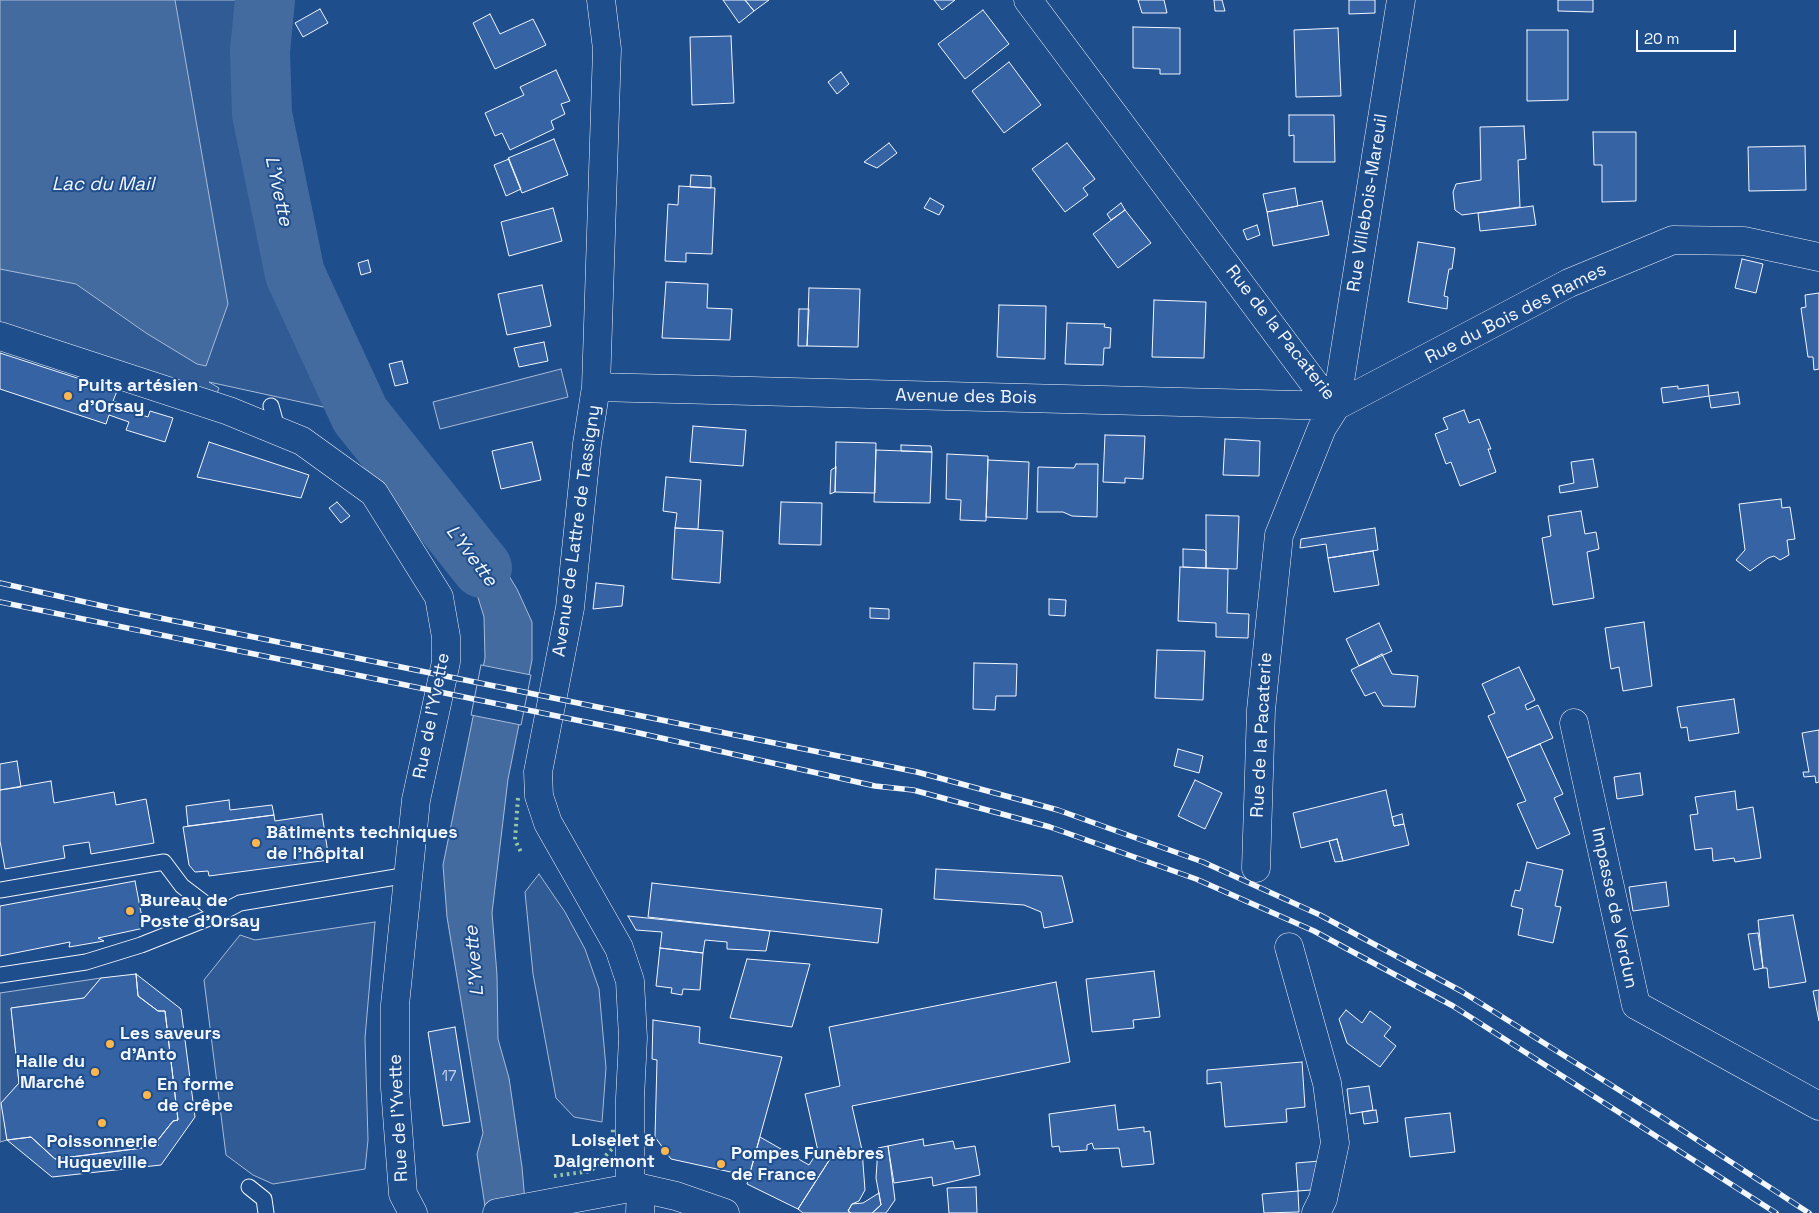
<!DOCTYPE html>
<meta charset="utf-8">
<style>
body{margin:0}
#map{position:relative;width:1819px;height:1213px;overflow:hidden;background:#1f4e8c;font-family:"Space Grotesk",sans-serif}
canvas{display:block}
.scale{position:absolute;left:1636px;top:30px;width:100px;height:22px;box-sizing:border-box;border:2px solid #f2f6ff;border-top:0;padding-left:6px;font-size:15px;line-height:18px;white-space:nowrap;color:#f2f6ff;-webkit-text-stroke:4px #1f4e8c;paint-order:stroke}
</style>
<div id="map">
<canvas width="1819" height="1213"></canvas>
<div class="scale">20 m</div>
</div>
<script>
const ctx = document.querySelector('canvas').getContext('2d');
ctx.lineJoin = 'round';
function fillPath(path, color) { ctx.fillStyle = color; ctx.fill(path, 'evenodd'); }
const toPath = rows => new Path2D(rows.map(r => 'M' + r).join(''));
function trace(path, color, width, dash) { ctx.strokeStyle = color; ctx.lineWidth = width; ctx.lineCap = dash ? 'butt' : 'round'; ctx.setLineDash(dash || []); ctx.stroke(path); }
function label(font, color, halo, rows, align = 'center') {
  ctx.font = font + ' "Space Grotesk",sans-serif'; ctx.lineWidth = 4; ctx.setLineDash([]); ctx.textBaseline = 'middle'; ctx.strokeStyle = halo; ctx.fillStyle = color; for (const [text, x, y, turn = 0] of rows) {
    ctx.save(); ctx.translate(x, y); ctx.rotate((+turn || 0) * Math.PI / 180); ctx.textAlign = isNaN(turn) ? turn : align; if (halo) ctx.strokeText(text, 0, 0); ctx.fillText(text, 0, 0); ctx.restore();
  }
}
const built = toPath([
 [0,0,265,0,262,114,295,274,360,415,209,382,219,388,215,399,0,326,0,0],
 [561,369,568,397,440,429,433,402,561,369],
 [539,874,565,912,585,949,599,989,606,1068,602,1122,574,1117,556,1098,533,974,525,892,539,874],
 [375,922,365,1038,368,1140,365,1169,273,1184,253,1175,226,1155,204,980,240,935,255,940,375,922],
 [101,978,84,998,11,1008,19,1083,2,1103,7,1140,0,1142,0,993,101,978]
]);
const water = toPath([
 [0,0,175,0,228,304,206,366,197,364,146,333,76,284,0,269,0,0],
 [440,494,498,558,517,589,532,622,532,660,508,779,492,913,497,975,498,1039,509,1078,522,1167,526,1213,486,1213,477,1154,483,1133,447,917,443,865,485,658,484,617,471,575,418,518,440,494]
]);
const pier = toPath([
 [481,665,531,675,521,725,471,715,481,665]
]);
const river = toPath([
 [265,0,260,51,262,114,295,274,360,415,482,568]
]);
const building = toPath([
 [723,0,745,0,754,11,739,23,723,0],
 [745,0,769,0,754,11,745,0],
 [934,0,955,0,942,10,934,0],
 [1138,0,1164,0,1167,13,1142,13,1138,0],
 [1214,0,1222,0,1225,11,1215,11,1214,0],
 [1349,0,1375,0,1375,13,1349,14,1349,0],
 [1558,0,1593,0,1593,12,1558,11,1558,0],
 [320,9,328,23,303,37,295,23,320,9],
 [983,10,1009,44,965,79,938,44,983,10],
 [490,14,500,34,533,19,546,45,495,69,473,23,490,14],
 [1133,27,1180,28,1180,74,1160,74,1160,69,1133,68,1133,27],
 [1338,28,1341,96,1296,97,1294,30,1338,28],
 [1527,30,1568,30,1568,100,1527,101,1527,30],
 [731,36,734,103,692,105,690,37,731,36],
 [1009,62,1041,105,1004,133,972,91,1009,62],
 [556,70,570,101,561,104,565,114,551,121,554,129,510,150,502,133,495,136,485,113,524,95,520,87,556,70],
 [841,72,849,84,837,94,828,82,841,72],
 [1289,115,1334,115,1335,162,1294,162,1294,135,1289,136,1289,115],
 [1524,126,1526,159,1518,160,1520,207,1462,215,1455,210,1453,192,1456,184,1481,180,1480,127,1524,126],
 [1593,132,1636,132,1636,201,1602,202,1602,165,1594,165,1593,132],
 [554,139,568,175,522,193,508,158,554,139],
 [889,143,897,153,877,168,864,162,889,143],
 [1067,143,1095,179,1083,188,1088,195,1065,212,1032,169,1067,143],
 [1805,146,1806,190,1749,191,1748,147,1805,146],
 [509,159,521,189,506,196,494,165,509,159],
 [691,175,711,176,711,188,690,187,691,175],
 [679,186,715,188,712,254,686,253,686,262,665,261,668,204,678,205,679,186],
 [1295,188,1298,206,1267,212,1263,194,1295,188],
 [930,198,944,206,939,215,924,208,930,198],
 [1322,201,1329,235,1273,246,1267,212,1322,201],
 [1121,203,1125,210,1111,220,1107,214,1121,203],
 [1533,206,1536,225,1480,231,1478,213,1533,206],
 [553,208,562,241,509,256,501,222,553,208],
 [1125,210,1151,243,1118,268,1093,234,1125,210],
 [1257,225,1260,235,1247,240,1243,230,1257,225],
 [1418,242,1455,248,1452,269,1449,269,1444,296,1448,297,1447,309,1408,302,1418,242],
 [1742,259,1763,264,1756,293,1735,288,1742,259],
 [368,260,371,272,361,275,358,263,368,260],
 [666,282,708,284,707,308,732,309,730,340,662,338,666,282],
 [542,285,551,326,507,335,498,294,542,285],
 [809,288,860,289,858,347,807,346,809,288],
 [1819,293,1819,369,1814,370,1813,357,1808,357,1801,308,1806,307,1805,295,1819,293],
 [1154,300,1206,302,1204,358,1152,357,1154,300],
 [999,305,1046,306,1045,359,997,357,999,305],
 [799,309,809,309,807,346,798,346,799,309],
 [1067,323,1105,324,1104,327,1111,328,1110,348,1104,348,1103,365,1065,364,1067,323],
 [544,342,548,361,519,367,514,348,544,342],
 [0,353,117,391,113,401,122,404,121,408,148,417,150,411,173,418,165,442,126,430,129,422,109,415,106,424,0,389,0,353],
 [402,361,408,383,395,386,389,364,402,361],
 [1708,385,1709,396,1663,403,1661,388,1678,386,1678,389,1708,385],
 [1738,392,1740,404,1711,408,1709,396,1738,392],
 [1464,410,1469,423,1479,419,1491,449,1488,449,1496,472,1460,486,1451,462,1446,464,1435,434,1448,429,1443,418,1464,410],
 [693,426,746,430,743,466,690,462,693,426],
 [1105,435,1145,436,1143,479,1125,478,1125,483,1103,482,1105,435],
 [1225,439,1260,441,1259,476,1223,475,1225,439],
 [209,442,309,475,301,498,197,477,209,442],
 [532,442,541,480,501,489,492,451,532,442],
 [836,442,876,443,875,493,835,492,836,442],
 [901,445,931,446,932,452,901,451,901,445],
 [876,450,932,452,930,503,874,502,876,450],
 [947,454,988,456,986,521,960,520,961,500,946,499,947,454],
 [1593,459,1598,487,1560,493,1559,486,1574,483,1571,462,1593,459],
 [988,460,1029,462,1027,519,986,517,988,460],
 [1076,464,1098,464,1097,517,1072,516,1063,512,1037,512,1038,467,1074,468,1076,464],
 [836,467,835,492,830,494,831,470,836,467],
 [666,477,701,480,698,529,675,528,677,513,663,511,666,477],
 [1781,499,1782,508,1790,507,1795,539,1787,540,1789,555,1780,560,1774,556,1768,558,1750,571,1736,560,1745,550,1739,504,1781,499],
 [337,502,350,516,341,523,329,508,337,502],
 [781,502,822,503,821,545,779,544,781,502],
 [1581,511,1585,534,1596,532,1599,549,1587,552,1594,598,1553,605,1542,538,1551,536,1548,516,1581,511],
 [1206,515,1239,516,1237,569,1206,568,1206,515],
 [675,528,723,531,720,583,672,579,675,528],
 [1375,528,1378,550,1328,558,1326,544,1300,548,1301,539,1375,528],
 [1183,549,1204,550,1206,552,1206,568,1183,567,1183,549],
 [1373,551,1379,585,1334,592,1328,558,1373,551],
 [1180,567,1228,569,1227,613,1249,614,1248,638,1216,637,1216,623,1178,621,1180,567],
 [596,583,624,586,622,606,593,609,596,583],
 [1049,599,1066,600,1065,616,1049,615,1049,599],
 [870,608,889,609,889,619,870,618,870,608],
 [1644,622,1652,686,1623,691,1619,667,1611,669,1605,628,1644,622],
 [1379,623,1392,651,1359,666,1346,639,1379,623],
 [1157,650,1205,651,1203,700,1155,698,1157,650],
 [1382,654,1392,674,1418,676,1415,707,1383,706,1375,692,1365,696,1351,670,1382,654],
 [974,663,1017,664,1016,696,996,696,995,710,973,709,974,663],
 [1519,667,1535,700,1525,705,1527,710,1538,705,1553,738,1507,758,1488,716,1495,713,1482,684,1519,667],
 [1734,699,1739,733,1689,741,1687,727,1681,728,1677,707,1734,699],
 [1819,730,1819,782,1816,783,1815,776,1804,777,1803,772,1809,772,1802,733,1819,730],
 [1540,744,1563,794,1554,798,1570,834,1537,849,1517,804,1526,801,1507,758,1540,744],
 [1178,749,1203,756,1199,773,1174,766,1178,749],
 [17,761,21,787,0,790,0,764,17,761],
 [1640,773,1643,795,1617,799,1614,777,1640,773],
 [1195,780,1222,793,1205,829,1178,816,1195,780],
 [51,781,54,803,114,792,116,805,146,799,154,843,91,854,89,842,63,846,65,858,5,869,0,841,0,790,51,781],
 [1386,790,1394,826,1404,824,1409,845,1343,861,1337,839,1301,848,1293,813,1386,790],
 [1735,791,1737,810,1753,807,1761,858,1735,862,1734,858,1713,861,1712,848,1695,850,1690,815,1698,814,1695,797,1735,791],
 [229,800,230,810,272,805,274,815,188,826,186,806,229,800],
 [322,814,329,860,209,876,208,871,195,872,189,865,183,827,274,815,275,821,322,814],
 [1402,814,1404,824,1394,826,1392,817,1402,814],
 [1337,839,1343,861,1335,862,1329,841,1337,839],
 [1527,862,1563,870,1555,906,1561,907,1553,943,1518,935,1523,909,1511,906,1515,890,1520,891,1527,862],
 [936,869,1062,876,1073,922,1044,928,1041,912,1024,905,934,899,936,869],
 [135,881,144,928,98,938,104,941,69,947,70,942,0,956,0,906,135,881],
 [1666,882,1669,906,1633,911,1629,887,1666,882],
 [652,883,882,909,878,943,648,917,652,883],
 [1793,915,1806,982,1769,988,1767,968,1763,968,1758,920,1793,915],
 [628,916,770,931,766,951,727,949,727,942,705,940,703,953,660,948,662,932,636,930,628,916],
 [1758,933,1763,968,1754,970,1748,934,1758,933],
 [660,948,703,953,700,990,683,989,682,995,671,993,672,988,656,986,660,948],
 [747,959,810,964,792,1027,730,1018,747,959],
 [1154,971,1160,1017,1133,1020,1134,1028,1092,1032,1086,979,1154,971],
 [136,974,138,996,158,1011,165,1011,178,1120,173,1121,158,1140,158,1146,55,1159,31,1137,7,1140,1,1103,19,1083,11,1008,84,998,101,978,136,974],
 [136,974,181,1009,195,1117,161,1165,52,1177,7,1140,31,1137,55,1159,158,1146,158,1140,173,1121,178,1120,165,1011,158,1011,138,996,136,974],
 [1056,982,1070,1062,852,1106,862,1150,830,1159,798,1209,747,1184,760,1137,809,1165,818,1151,805,1094,840,1086,829,1027,1056,982],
 [1819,990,1819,1021,1813,991,1819,990],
 [1346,1010,1362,1023,1370,1011,1391,1027,1384,1036,1396,1046,1380,1067,1347,1043,1339,1019,1346,1010],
 [653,1020,700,1027,699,1043,782,1057,749,1176,671,1159,655,1137,657,1060,652,1059,653,1020],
 [455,1027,470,1122,443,1126,428,1032,455,1027],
 [1302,1062,1305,1107,1286,1109,1287,1122,1225,1127,1221,1082,1207,1084,1207,1070,1302,1062],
 [1369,1086,1373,1110,1350,1114,1347,1089,1369,1086],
 [1115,1105,1118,1130,1144,1127,1144,1132,1150,1131,1154,1164,1122,1167,1119,1148,1094,1149,1092,1143,1087,1145,1087,1150,1060,1152,1059,1146,1052,1147,1049,1114,1115,1105],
 [1376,1110,1378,1122,1364,1124,1362,1112,1376,1110],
 [1450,1113,1455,1152,1410,1157,1405,1118,1450,1113],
 [923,1139,924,1146,953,1141,955,1149,975,1146,980,1175,933,1186,932,1177,894,1183,888,1146,923,1139],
 [888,1146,895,1200,886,1213,872,1213,881,1205,876,1178,878,1148,888,1146],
 [862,1150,865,1190,859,1201,852,1204,848,1211,851,1213,803,1213,798,1209,830,1159,862,1150],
 [1320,1161,1311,1190,1298,1191,1296,1163,1320,1161],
 [976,1187,977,1213,949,1213,947,1188,976,1187],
 [1298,1191,1299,1212,1264,1213,1262,1194,1298,1191],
 [879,1193,881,1205,872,1213,851,1213,848,1211,852,1204,863,1203,879,1193]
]);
const lane = toPath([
 [271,406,278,431],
 [0,890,164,862,182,886,219,914],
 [0,975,86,962,141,945,219,914,240,903,408,875],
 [249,1187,264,1199,266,1213]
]);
const street = toPath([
 [601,0,607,49,596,387,587,444,570,608,538,772,539,796,548,823,619,948,630,981,633,1038,630,1098,630,1188],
 [1028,0,1317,387,1336,406],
 [0,336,229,411,302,441,374,493,439,597,446,637,446,662,416,800,395,1005,395,1088,403,1194,413,1213],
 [596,387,1336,406,1569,283,1673,240,1744,241,1819,257],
 [1574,723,1636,1005,1819,1106],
 [1256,868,1261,710,1279,535,1322,428,1336,406,1401,0],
 [1289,947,1327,1083,1335,1143,1323,1199,1316,1213],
 [640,1213,641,1188]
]);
const secondary = toPath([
 [497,1213,630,1188,641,1188,676,1196,725,1213]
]);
const rail = toPath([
 [0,583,116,609,917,772,1058,810,1203,862,1320,915,1461,991,1662,1117,1809,1213],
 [0,602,630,731,875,786,913,790,1050,827,1196,879,1314,931,1453,1006,1776,1213]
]);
const hedge = toPath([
 [518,798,515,840,522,854],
 [554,1176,591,1171,612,1149,613,1129]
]);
const markers = [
 [68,396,5,"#ffb74d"],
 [256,843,5,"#ffb74d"],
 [130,911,5,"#ffb74d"],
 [110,1044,5,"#ffb74d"],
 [95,1072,5,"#ffb74d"],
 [147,1095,5,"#ffb74d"],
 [102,1123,5,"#ffb74d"],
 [665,1151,5,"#ffb74d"],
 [721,1164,5,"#ffb74d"]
];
const numberNames = [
 ["17",449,1077]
];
const streetNames = [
 ["Rue Villebois-Mareuil",1368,203,-81],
 ["Rue du Bois des Rames",1516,314,-27],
 ["Rue de la Pacaterie",1280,333,52],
 ["Avenue des Bois",966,397,1],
 ["Avenue de Lattre de Tassigny",577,531,-82],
 ["Rue de l'Yvette",432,716,-79],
 ["Rue de la Pacaterie",1262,735,-87],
 ["Impasse de Verdun",1614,908,78],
 ["Rue de l'Yvette",399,1118,-93]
];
const poiNames = [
 ["Puits artésien",78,386],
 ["d'Orsay",78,407],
 ["Bâtiments techniques",266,833],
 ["de l'hôpital",266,854],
 ["Bureau de",140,901],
 ["Poste d'Orsay",140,922],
 ["Les saveurs",120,1034],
 ["d'Anto",120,1055],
 ["Halle du",85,1062,"right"],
 ["Marché",85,1083,"right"],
 ["En forme",157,1085],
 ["de crêpe",157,1106],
 ["Loiselet &",655,1141,"right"],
 ["Daigremont",655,1162,"right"],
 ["Poissonnerie",102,1142,"center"],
 ["Hugueville",102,1163,"center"],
 ["Pompes Funèbres",731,1154],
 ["de France",731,1175]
];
const waterNames = [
 ["Lac du Mail",103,185],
 ["L'Yvette",278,191,78],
 ["L'Yvette",471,556,53],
 ["L'Yvette",475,961,-95]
];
fillPath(built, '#305b95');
trace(built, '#a8bbd7', 1);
fillPath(water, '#446ba0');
trace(water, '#a8bbd7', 1);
fillPath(pier, '#1f4e8c');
trace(pier, '#a8bbd7', 1);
trace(river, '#446ba0', 60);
fillPath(building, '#3563a3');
trace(building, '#f2f6ff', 1);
trace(lane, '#f2f6ff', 17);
trace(street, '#f2f6ff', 29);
trace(secondary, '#f2f6ff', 29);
trace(lane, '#1f4e8c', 15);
trace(street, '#1f4e8c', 28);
trace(secondary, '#1f4e8c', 28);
trace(rail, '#f2f6ff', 5.5);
trace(rail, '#1f4e8c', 4, [11]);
trace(hedge, '#97c8a6', 4, [2.5, 4]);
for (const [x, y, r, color] of markers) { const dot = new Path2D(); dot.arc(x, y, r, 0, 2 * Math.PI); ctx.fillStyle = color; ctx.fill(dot); trace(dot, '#1f4e8c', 2); }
label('15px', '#c3d1e8', null, numberNames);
label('18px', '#f2f6ff', '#1f4e8c', streetNames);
label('bold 18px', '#f2f6ff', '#1f4e8c', poiNames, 'left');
label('italic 19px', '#f2f6ff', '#1f4e8c', waterNames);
</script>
